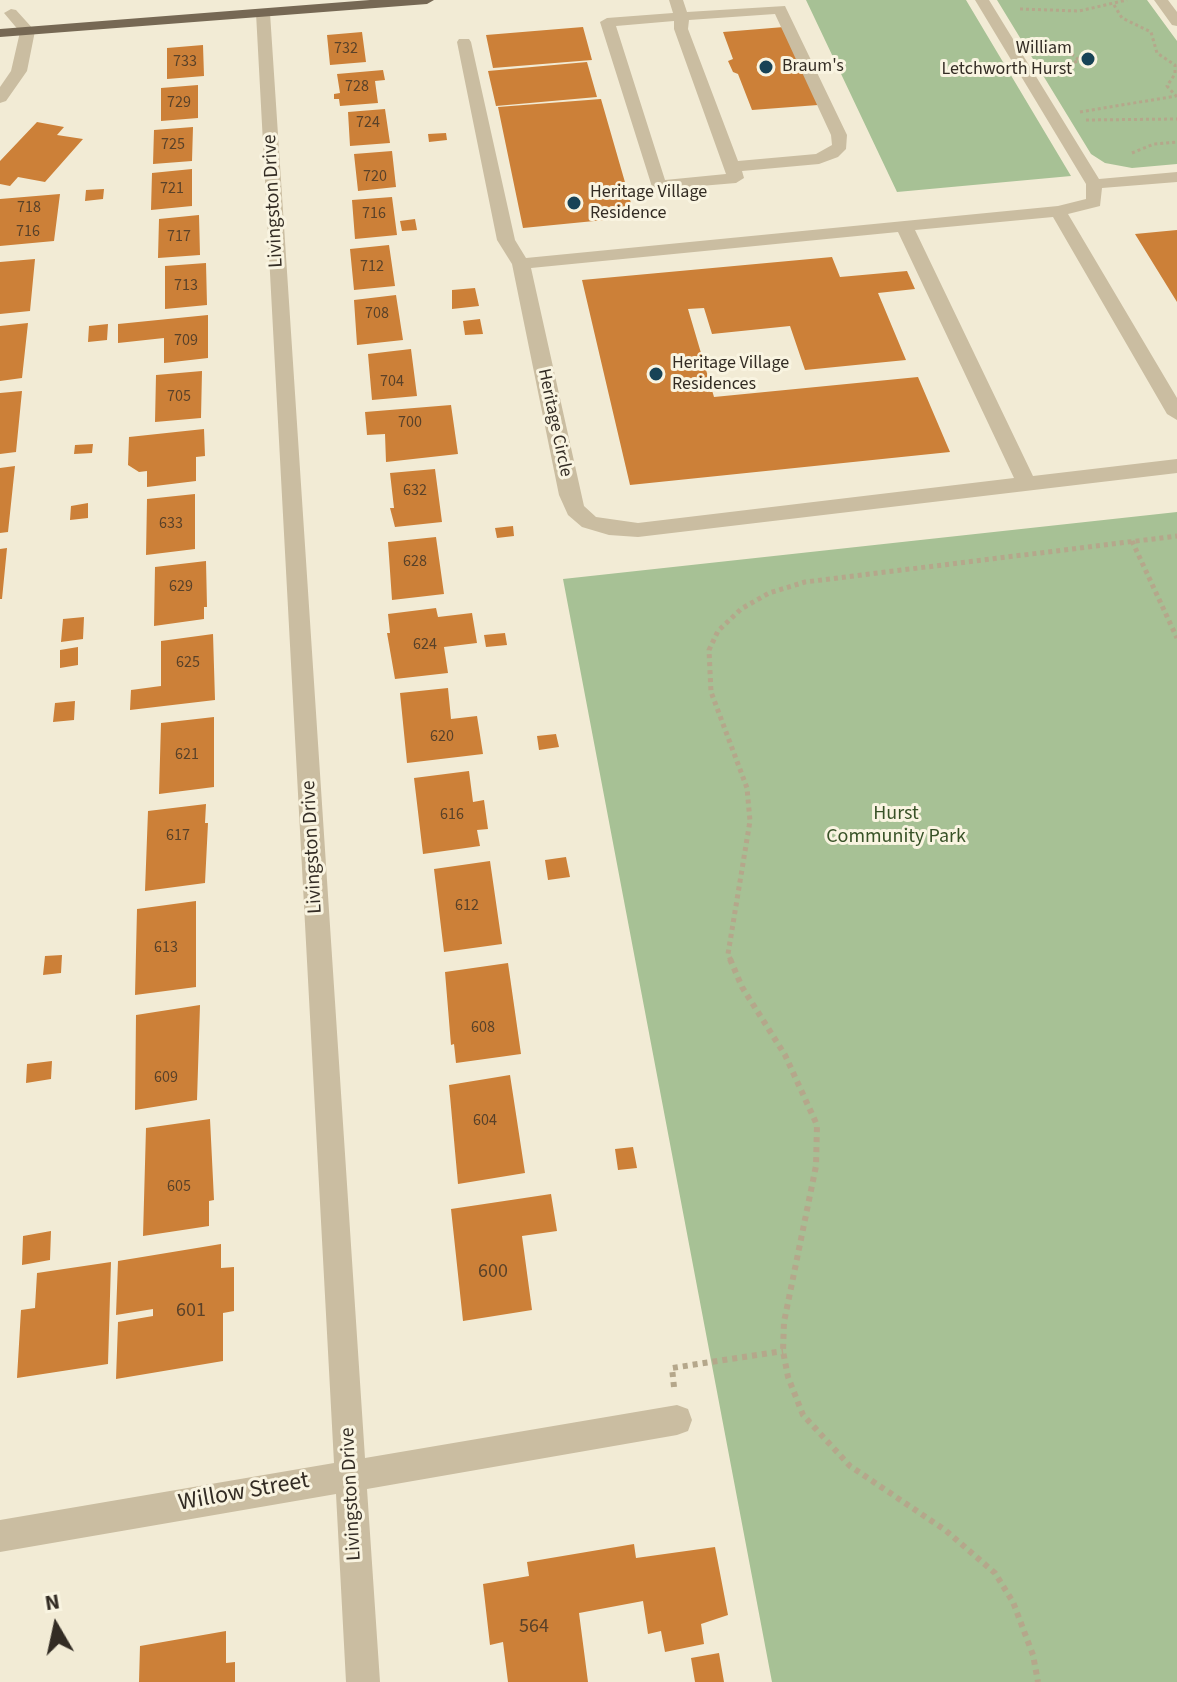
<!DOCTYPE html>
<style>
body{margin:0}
#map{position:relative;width:1177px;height:1682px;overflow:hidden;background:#f2ebd5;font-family:"Source Sans 3",sans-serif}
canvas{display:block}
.north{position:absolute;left:16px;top:1586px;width:80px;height:80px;-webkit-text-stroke:6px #f9f4e1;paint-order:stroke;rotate:351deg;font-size:22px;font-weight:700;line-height:32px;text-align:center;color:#332c24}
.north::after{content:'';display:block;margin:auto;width:28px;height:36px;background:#332c24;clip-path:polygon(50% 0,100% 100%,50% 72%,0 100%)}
</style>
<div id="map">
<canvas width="1177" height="1682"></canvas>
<div class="north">N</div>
</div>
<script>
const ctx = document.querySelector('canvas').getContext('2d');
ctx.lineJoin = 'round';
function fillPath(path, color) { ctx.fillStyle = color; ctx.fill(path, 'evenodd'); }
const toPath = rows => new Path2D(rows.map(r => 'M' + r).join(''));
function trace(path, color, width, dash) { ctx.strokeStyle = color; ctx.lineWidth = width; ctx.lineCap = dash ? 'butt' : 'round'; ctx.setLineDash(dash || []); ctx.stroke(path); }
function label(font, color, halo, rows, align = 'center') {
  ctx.font = font + ' "Source Sans 3",sans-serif'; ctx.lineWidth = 6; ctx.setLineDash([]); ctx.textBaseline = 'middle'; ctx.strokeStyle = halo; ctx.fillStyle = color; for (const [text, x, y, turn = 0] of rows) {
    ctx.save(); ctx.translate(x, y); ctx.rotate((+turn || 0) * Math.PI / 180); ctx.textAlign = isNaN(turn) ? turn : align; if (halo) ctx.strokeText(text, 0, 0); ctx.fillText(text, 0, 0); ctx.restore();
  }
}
const green = toPath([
 [806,0,966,0,1071,176,897,192],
 [997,0,1147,0,1177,41,1177,164,1132,168,1105,163,1091,154],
 [1177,512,1177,1682,772,1682,563,579]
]);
const building = toPath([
 [583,27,592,60,493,68,486,35],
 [784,27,818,105,752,110,738,74,733,72,728,61,733,59,723,32],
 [362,32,366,62,330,65,327,35],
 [203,45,204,76,167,79,167,48],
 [587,62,597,97,496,106,488,71],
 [383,70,385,80,375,81,378,103,340,106,339,99,334,99,334,94,340,93,337,74],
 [198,85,198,118,161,121,161,88],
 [601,99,635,217,523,228,498,107],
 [385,109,390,143,350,146,348,112],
 [37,122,64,127,57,135,83,139,45,182,18,177,10,186,0,184,0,161],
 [193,127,192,161,153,164,154,130],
 [446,133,447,140,429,142,428,134],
 [392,151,396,187,358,191,354,154],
 [192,169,192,206,151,210,152,173],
 [104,189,103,199,85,201,86,190],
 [60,194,54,241,0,246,0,199],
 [392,197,397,235,355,239,352,200],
 [199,215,200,255,158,258,159,219],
 [415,219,417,230,402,231,400,221],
 [1177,230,1177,302,1135,234],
 [389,245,395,286,354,290,350,249],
 [832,257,840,277,907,271,915,289,878,293,906,360,805,370,790,326,712,334,704,308,688,309,714,397,918,377,950,452,630,485,582,280],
 [35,259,30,311,0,314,0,262],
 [206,263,207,305,165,309,165,266],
 [475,288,479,306,452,309,452,290],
 [396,295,403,340,357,345,354,300],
 [208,315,208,358,164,363,164,338,118,343,118,324],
 [480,319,483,334,465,335,463,321],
 [28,323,22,378,0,381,0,326],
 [108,324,107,340,88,342,89,326],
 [411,349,417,396,372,400,368,354],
 [202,371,201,418,155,422,156,375],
 [22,391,16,452,0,454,0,393],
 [451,405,458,454,386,462,385,434,367,435,365,412],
 [204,429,205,456,196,457,196,481,147,487,147,471,139,472,128,465,129,437],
 [93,444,92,453,74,454,75,445],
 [15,466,8,532,0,533,0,468],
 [435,469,442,522,395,527,390,508,394,508,390,473],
 [195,494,195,549,146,555,147,499],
 [88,503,88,518,70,520,71,506],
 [513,526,514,536,497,538,495,528],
 [436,537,444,594,392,600,388,542],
 [7,548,2,599,0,599,0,549],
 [206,561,207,607,204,607,204,619,154,626,155,567],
 [436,608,438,617,472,613,477,643,444,647,448,673,395,679,387,633,390,633,388,614],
 [84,617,83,639,61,642,63,619],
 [505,633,507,645,486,647,484,635],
 [213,634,215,700,130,710,131,690,161,686,161,641],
 [78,647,78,665,60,668,60,650],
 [448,688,451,719,477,716,483,754,407,763,400,693],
 [75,701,74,720,53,722,55,703],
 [214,717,214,787,159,794,161,723],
 [556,734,559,747,539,750,537,736],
 [469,771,473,802,484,800,488,829,477,830,480,846,423,854,414,778],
 [206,804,205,823,208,823,205,883,145,891,148,811],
 [566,857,570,877,548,880,545,860],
 [490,861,502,944,444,952,434,869],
 [196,901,196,987,135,995,137,909],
 [62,955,61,973,43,975,45,956],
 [508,963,521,1054,456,1063,454,1044,451,1045,445,972],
 [200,1005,197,1100,135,1110,136,1015],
 [52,1061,51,1079,26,1083,27,1064],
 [510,1075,525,1173,458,1184,449,1085],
 [210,1119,214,1200,209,1201,209,1226,143,1236,146,1128],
 [633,1147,637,1168,618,1170,615,1149],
 [551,1194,557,1231,522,1236,532,1310,463,1321,451,1209],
 [51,1231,50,1260,22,1265,23,1236],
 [221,1244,221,1268,234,1267,234,1311,223,1313,223,1361,116,1379,118,1322,153,1316,153,1309,116,1315,118,1261],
 [111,1262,108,1364,17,1378,21,1310,35,1308,37,1273],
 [634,1544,636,1558,715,1547,728,1615,701,1624,704,1644,665,1652,661,1631,648,1634,643,1601,579,1613,588,1682,508,1682,503,1642,490,1645,483,1584,529,1576,527,1562],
 [226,1631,226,1663,235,1662,235,1682,139,1682,140,1646],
 [719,1653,724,1682,695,1682,691,1658]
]);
const pathFar2 = toPath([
 [1114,5,1122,18,1151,32,1157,53,1175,65,1175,74,1167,86,1177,97],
 [1020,9,1079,11,1127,0],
 [1043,50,1067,50,1079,60,1070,65,1054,66],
 [1080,112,1176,96],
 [1086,120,1177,119],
 [1132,153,1154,144,1177,142]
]);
const pathFar1 = toPath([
 [1132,541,1177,638],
 [731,961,728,954,750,821,747,788,711,692,709,650,718,631,741,609,769,593,805,582,1177,536]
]);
const path = toPath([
 [730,959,742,987,785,1055,817,1125,816,1166,784,1322,783,1351,788,1377,803,1415,850,1466,945,1530,995,1573,1013,1602,1033,1655,1038,1682],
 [674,1387,672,1368,783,1351]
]);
const minor = toPath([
 [669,0,683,0,687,12,785,6,847,135,846,149,838,157,819,164,742,171,744,178,736,183,653,190,600,22,607,18,673,13,669,0],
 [775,14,831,135,832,145,816,154,738,161,688,29,689,20,775,14],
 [674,21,674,29,726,174,665,180,616,26,674,21],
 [975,0,989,0,1099,179,1177,172,1177,182,1102,188,1100,206,1068,214,1177,398,1177,420,1167,414,1053,217,915,230,1033,476,1177,459,1177,473,638,537,609,535,582,527,568,515,559,495,512,264,497,240,457,42,459,39,469,39,471,42,515,240,526,258,1058,206,1086,199,1086,184,975,0],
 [898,232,1014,478,638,523,596,517,584,506,531,268,898,232],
 [1154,0,1168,0,1177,12,1177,26,1172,25,1154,0],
 [11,9,16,10,35,31,27,71,6,101,0,103,0,87,11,71,20,32,4,13,11,9],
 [263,9,270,13,365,1458,677,1405,688,1409,692,1420,688,1431,677,1435,367,1489,380,1682,346,1682,336,1494,0,1552,0,1520,334,1463,256,13,263,9]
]);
const major = toPath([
 [370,0,434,0,427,4,0,37,0,29,370,0]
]);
const markers = [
 [1088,59,8,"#184356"],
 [766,67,8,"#184356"],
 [574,203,8,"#184356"],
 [656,374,8,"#184356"]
];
const numberNames = [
 ["732",346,49],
 ["733",185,62],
 ["728",357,87],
 ["729",179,103],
 ["724",368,123],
 ["725",173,145],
 ["720",375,177],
 ["721",172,189],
 ["718",29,208],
 ["716",374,214],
 ["716",28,232],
 ["717",179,237],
 ["712",372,267],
 ["713",186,286],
 ["708",377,314],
 ["709",186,341],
 ["704",392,382],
 ["705",179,397],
 ["700",410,423],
 ["632",415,491],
 ["633",171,524],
 ["628",415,562],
 ["629",181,587],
 ["624",425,645],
 ["625",188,663],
 ["620",442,737],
 ["621",187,755],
 ["616",452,815],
 ["617",178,836],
 ["612",467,906],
 ["613",166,948],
 ["608",483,1028],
 ["609",166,1078],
 ["604",485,1121],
 ["605",179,1187]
];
const farPoinames = [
 ["William",1072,49,"right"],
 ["Letchworth Hurst",1072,70,"right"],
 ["Braum's",782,67],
 ["Heritage Village",590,193],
 ["Residence",590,214],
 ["Heritage Village",672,364],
 ["Residences",672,385]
];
const farStreetnames = [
 ["Heritage Circle",554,423,78]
];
const streetNames = [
 ["Livingston Drive",274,201,-93],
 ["Livingston Drive",313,847,-93],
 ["Livingston Drive",352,1494,-93]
];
const parkNames = [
 ["Hurst",896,815],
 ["Community Park",896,838]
];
const nearNumbernames = [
 ["600",493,1273],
 ["601",191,1312],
 ["564",534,1628]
];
const nearStreetnames = [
 ["Willow Street",244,1493,-10]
];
fillPath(green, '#a7c195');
fillPath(building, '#cc8038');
trace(pathFar2, '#b5a78b', 3, [3, 3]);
trace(pathFar1, '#b5a78b', 5, [4, 4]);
trace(path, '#b5a78b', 6, [5, 5]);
fillPath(minor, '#cabda1');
fillPath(major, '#766854');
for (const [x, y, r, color] of markers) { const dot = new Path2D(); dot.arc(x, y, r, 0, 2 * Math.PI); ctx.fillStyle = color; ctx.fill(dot); trace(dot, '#f9f4e1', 3); }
label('16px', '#594129', null, numberNames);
label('18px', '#332c24', '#f9f4e1', farPoinames, 'left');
label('18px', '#332c24', '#f9f4e1', farStreetnames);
label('20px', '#332c24', '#f9f4e1', streetNames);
label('20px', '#385227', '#f9f4e1', parkNames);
label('20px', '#594129', null, nearNumbernames);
label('24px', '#332c24', '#f9f4e1', nearStreetnames);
</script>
